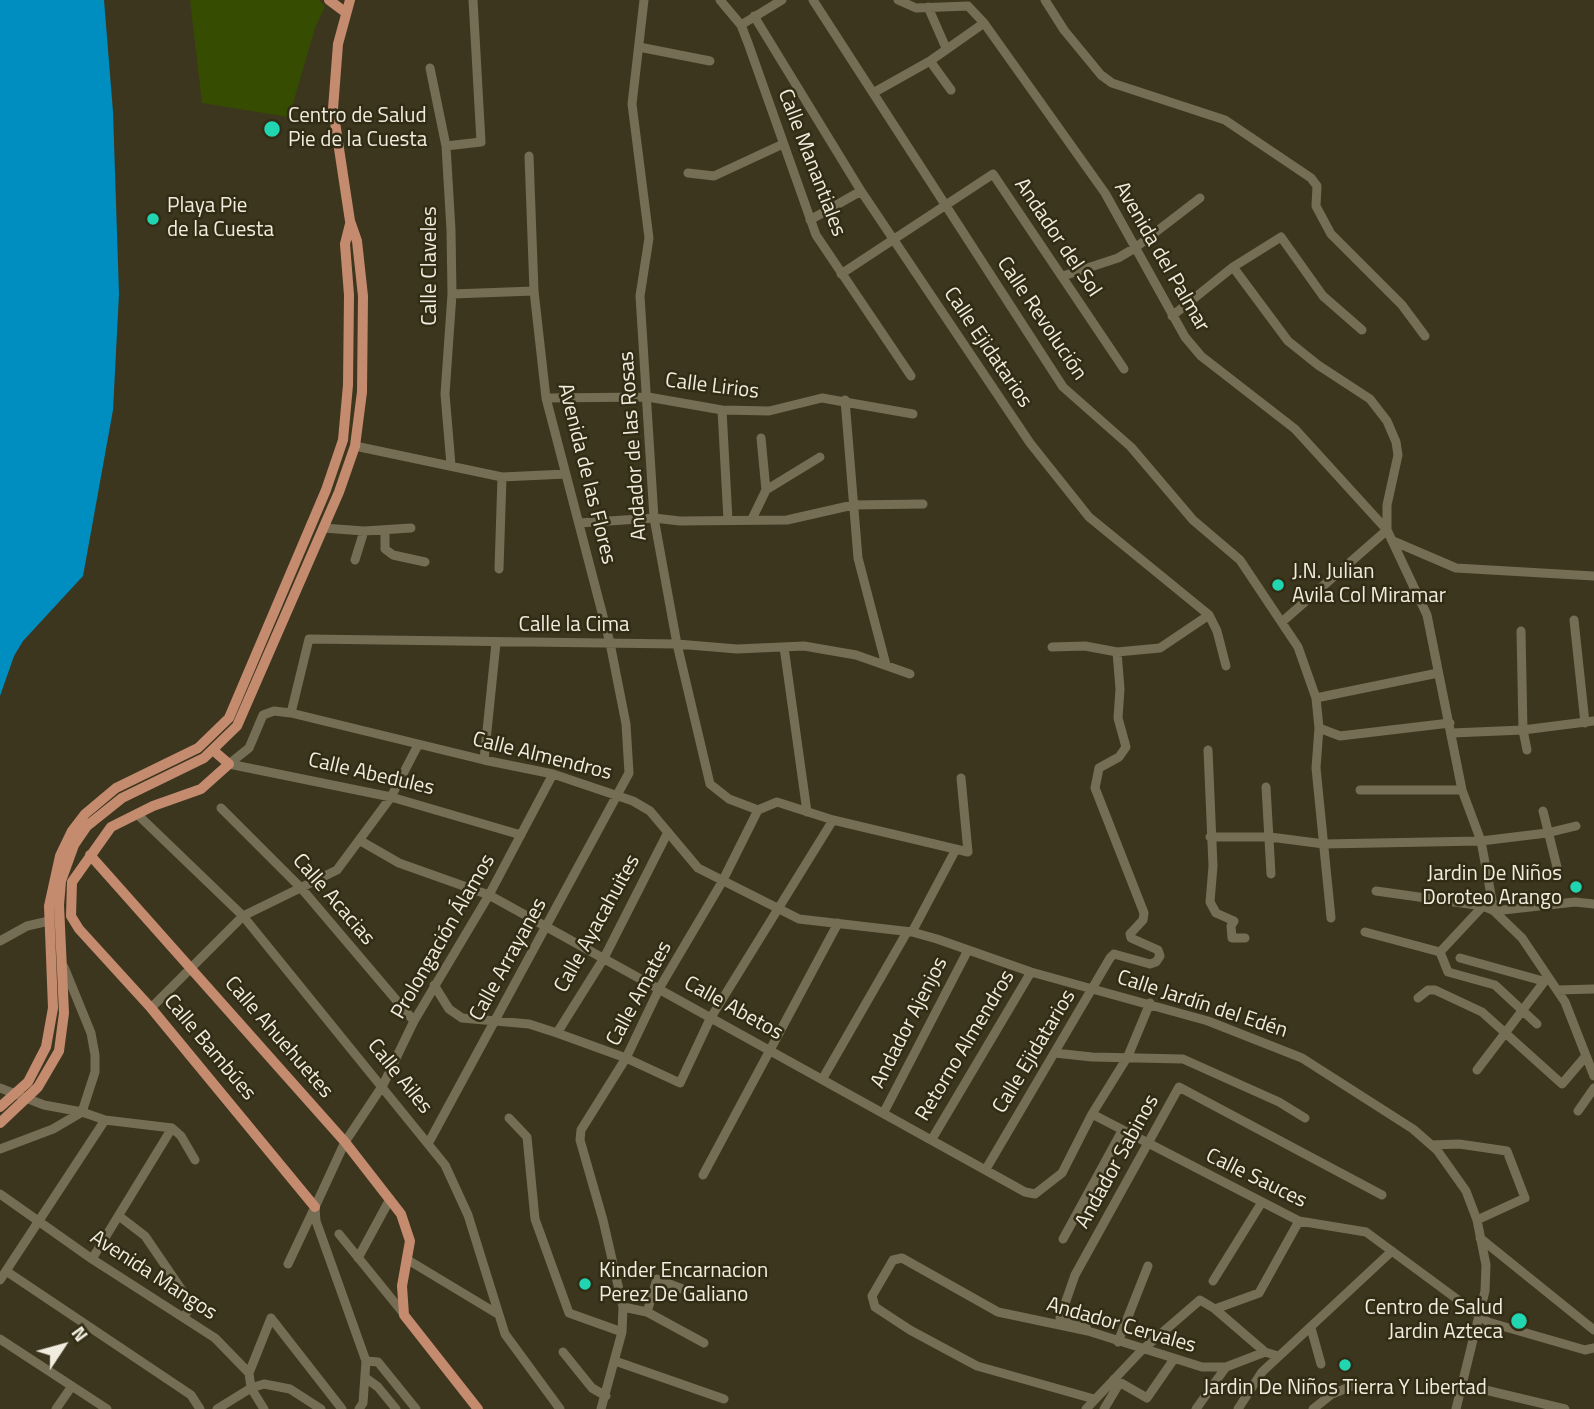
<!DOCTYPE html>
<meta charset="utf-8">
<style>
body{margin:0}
#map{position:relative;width:1594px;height:1409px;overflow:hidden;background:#3d361f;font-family:"Titillium Web",sans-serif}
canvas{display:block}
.north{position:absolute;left:28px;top:1311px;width:70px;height:70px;-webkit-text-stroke:5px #322c15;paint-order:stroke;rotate:54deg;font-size:19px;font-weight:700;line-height:28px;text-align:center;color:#f0ecde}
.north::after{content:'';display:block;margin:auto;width:24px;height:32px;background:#f0ecde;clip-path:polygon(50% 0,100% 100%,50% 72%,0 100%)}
</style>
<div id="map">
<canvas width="1594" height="1409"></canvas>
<div class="north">N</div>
</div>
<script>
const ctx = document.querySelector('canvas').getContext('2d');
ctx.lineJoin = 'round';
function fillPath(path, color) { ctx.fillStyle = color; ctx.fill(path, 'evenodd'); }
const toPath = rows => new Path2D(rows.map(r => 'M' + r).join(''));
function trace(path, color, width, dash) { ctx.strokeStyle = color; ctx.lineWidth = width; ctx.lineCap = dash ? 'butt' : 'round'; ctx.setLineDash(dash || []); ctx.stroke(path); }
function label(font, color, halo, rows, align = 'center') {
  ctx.font = font + ' "Titillium Web",sans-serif'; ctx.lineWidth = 5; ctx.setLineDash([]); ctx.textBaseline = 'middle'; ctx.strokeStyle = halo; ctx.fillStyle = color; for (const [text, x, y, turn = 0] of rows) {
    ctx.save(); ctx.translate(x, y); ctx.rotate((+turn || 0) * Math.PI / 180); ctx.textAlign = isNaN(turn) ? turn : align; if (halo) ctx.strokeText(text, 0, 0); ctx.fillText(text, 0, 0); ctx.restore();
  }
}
const green = toPath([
 [190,0,319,0,325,6,315,28,289,117,202,103]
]);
const water = toPath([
 [0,0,104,0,113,112,119,294,113,410,83,576,23,641,14,656,0,696]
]);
const minor = toPath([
 [644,0,632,104,649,238,640,296,654,518,677,644,710,784,729,799,758,810],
 [720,0,741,25,748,43,816,235,911,376],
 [813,0,1063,387,1131,447,1193,520,1240,560,1298,647,1316,698,1319,728,1316,768,1331,918],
 [898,0,916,8,968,6,984,23,1105,193,1185,337,1201,356,1295,429,1387,530,1427,615,1462,790,1481,841,1494,911,1522,938,1565,1002,1594,1076],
 [1045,0,1064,30,1101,75,1112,83,1225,120,1311,178,1317,186,1316,206,1331,234,1402,305,1425,336],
 [928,7,946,48],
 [754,16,861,191,1030,443,1089,517,1209,615,1217,631,1226,666],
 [741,25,782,0],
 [639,47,710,61],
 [930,61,951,90],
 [430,68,446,146,451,230,452,294,445,394,451,465],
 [873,93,930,61,984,23],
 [446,146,481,142,473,0],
 [688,173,714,176,783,144],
 [810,220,861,191],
 [1233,267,1288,341,1318,365,1370,399,1387,421,1396,442,1398,455,1387,505,1387,530,1283,621],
 [841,274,993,174,1124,369],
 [1063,276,1118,258,1135,248,1200,198],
 [452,294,534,291],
 [1172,316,1233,267,1281,237,1323,296,1362,330],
 [546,398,648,397,722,410,769,411,822,398,913,414],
 [845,400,858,558,886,665],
 [722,410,728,520],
 [761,438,766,490],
 [355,446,502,477,566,474],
 [752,519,766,490,820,457],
 [579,523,654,518,680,521,787,520,853,505,923,504],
 [323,528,364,531,411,528],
 [385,531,385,549,393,555,425,562],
 [1393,541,1456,568,1594,576],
 [355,560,364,531],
 [499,569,502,477],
 [1574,620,1585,723],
 [1521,631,1523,730,1527,750],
 [784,647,807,812],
 [1052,647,1085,646,1117,652,1160,648,1209,615],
 [1316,698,1438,673],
 [291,713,309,639,677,644,737,649,804,646,856,655,910,674],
 [1319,728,1340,736,1450,723],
 [1452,733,1523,730,1594,721],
 [1208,750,1213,866,1210,902,1216,913,1234,921,1231,926,1232,938,1245,938],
 [484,760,496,643],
 [229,764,249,748,263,715,274,711,291,713,484,760,553,774,633,801,650,811,698,868,799,919,912,932,937,939,1031,972,1208,1021,1302,1058,1413,1129,1437,1150,1466,1191,1477,1220,1486,1265,1485,1291,1456,1409],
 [229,764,391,797,521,835],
 [1266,787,1271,874],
 [1360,790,1462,790],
 [221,808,302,889,414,1021],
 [1543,811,1557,867],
 [137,814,243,916,445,1165,468,1215,505,1334,560,1409],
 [1210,837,1270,837,1324,844,1481,841,1547,833,1576,826],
 [359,840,399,863,489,895,1025,1192,1035,1194,1062,1173,1092,1114,1128,1056,1150,1003],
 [1376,891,1483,906],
 [912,932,955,851],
 [1365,932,1440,952],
 [0,941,27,926,49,921],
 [1460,958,1543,981],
 [434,985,449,1009,462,1018,529,1024,557,1033,626,1058,680,1083,710,1019,833,820],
 [1557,990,1594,989],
 [1418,998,1428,990,1435,990,1482,1012,1562,1084,1585,1057],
 [151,1008,243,916,337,870,391,797,418,745],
 [1537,1024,1495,985,1448,972,1440,952,1483,906,1494,911,1575,902,1594,904],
 [557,1033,604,958,668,832],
 [1055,1053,1092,1057,1183,1059,1279,1102,1305,1118],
 [1477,1070,1547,978],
 [823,1078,907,932],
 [0,1088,44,1105,82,1112,105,1120,172,1128,181,1136,195,1160],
 [1578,1111,1594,1088],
 [884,1112,968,950],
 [1092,1114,1299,1221,1366,1232,1488,1322,1585,1350,1594,1348],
 [509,1118,527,1137,535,1219,569,1313,622,1332],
 [932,1139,1031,972],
 [429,1142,629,773,626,724,610,643,546,398,534,291,529,156],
 [1431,1145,1459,1144,1507,1151,1525,1198,1477,1220],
 [0,1149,53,1129,82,1112,95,1072,95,1055,91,1033,64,967],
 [986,1169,1110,958,1114,954,1150,964,1156,962,1160,956,1158,950,1131,938,1130,934,1143,920,1144,913,1095,788,1099,768,1119,757,1126,747,1118,718,1120,689,1117,652],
 [703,1175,838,923],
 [0,1194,92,1259,215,1338,249,1373,251,1388,264,1409],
 [119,1216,145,1236,188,1299,191,1307,184,1316],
 [339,1234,404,1314],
 [1480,1238,1594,1330],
 [1063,1239,1122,1131],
 [358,1258,390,1199],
 [92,1259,172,1128],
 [408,1260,496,1313],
 [288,1264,314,1209],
 [6,1271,191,1395,200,1409],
 [0,1280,105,1120],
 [1213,1281,1262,1202],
 [623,1307,647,1312,704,1343],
 [1215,1309,1259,1293,1299,1221],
 [647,1312,657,1279,700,1296],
 [271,1318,342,1409],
 [1311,1328,1321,1364],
 [1088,1331,1083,1322,1060,1318,1075,1275,1179,1087,1382,1195],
 [0,1339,107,1409],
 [1118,1342,1148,1266],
 [563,1352,592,1388,606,1396],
 [366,1361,378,1362,416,1409],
 [615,1361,724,1399],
 [249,1373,271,1318],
 [367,1379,378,1387,396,1409],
 [1114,1379,1147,1398,1174,1359],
 [1460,1384,1565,1409],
 [1094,1399,977,1366,910,1330,875,1307,872,1296,893,1260,902,1258,998,1312,1088,1331,1202,1367,1226,1367,1265,1352,1278,1356],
 [56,1409,72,1386],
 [217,1409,251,1388,264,1384,290,1389,321,1409],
 [359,1409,363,1403,366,1361,316,1221,315,1207,345,1142,383,1085,414,1021,489,895,553,774],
 [601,1409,622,1332,623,1307,603,1220,580,1140,581,1130,626,1058,660,987,722,882,758,810,777,802,833,820,968,852,961,778],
 [1086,1409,1141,1351,1200,1300,1215,1309,1265,1352],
 [1104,1409,1119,1384],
 [1196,1409,1226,1367],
 [1238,1409,1262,1372,1392,1251],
 [1313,1409,1332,1394,1352,1386]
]);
const major = toPath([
 [329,0,345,12],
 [214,751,229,764,201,789,153,806,111,827,72,882,71,916,79,929,151,1008,315,1207],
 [90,855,345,1142,401,1214,410,1241,402,1286,404,1315,478,1409],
 [0,1107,28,1082,46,1047,53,1008,49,906,60,856,72,831,85,814,116,788,198,748,229,718,326,490,343,440,348,385,349,295,345,244,350,224],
 [0,1123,38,1087,59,1051,64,1013,59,905,61,881,74,845,87,826,122,798,204,758,237,726,339,492,355,446,362,392,363,296,357,241,350,221,333,109,338,44,350,0]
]);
const markers = [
 [272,129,9,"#21d5b0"],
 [153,219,7,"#21d5b0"],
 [1278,585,7,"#21d5b0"],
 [1576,887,7,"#21d5b0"],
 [585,1284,7,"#21d5b0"],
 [1519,1321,9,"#21d5b0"],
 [1345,1365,7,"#21d5b0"]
];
const poiNames = [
 ["Centro de Salud",288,117],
 ["Pie de la Cuesta",288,141],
 ["Playa Pie",167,207],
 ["de la Cuesta",167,231],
 ["J.N. Julian",1292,573],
 ["Avila Col Miramar",1292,597],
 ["Jardin De Niños",1562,875,"right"],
 ["Doroteo Arango",1562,899,"right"],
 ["Kinder Encarnacion",599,1272],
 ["Perez De Galiano",599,1296],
 ["Centro de Salud",1503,1309,"right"],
 ["Jardin Azteca",1503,1333,"right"],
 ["Jardin De Niños Tierra Y Libertad",1345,1389,"center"]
];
const streetNames = [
 ["Calle Manantiales",811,163,69],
 ["Andador del Sol",1057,238,56],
 ["Avenida del Palmar",1161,257,60],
 ["Calle Claveles",431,266,-90],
 ["Calle Revolución",1041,319,56],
 ["Calle Ejidatarios",987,348,56],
 ["Calle Lirios",712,387,7],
 ["Andador de las Rosas",634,446,-94],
 ["Avenida de las Flores",586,474,76],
 ["Calle la Cima",574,626],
 ["Calle Almendros",542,757,14],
 ["Calle Abedules",371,775,13],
 ["Calle Acacias",333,900,49],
 ["Calle Ayacahuites",598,924,-61],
 ["Prolongación Álamos",444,937,-60],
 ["Calle Arrayanes",509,960,-61],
 ["Calle Amates",640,994,-62],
 ["Calle Jardín del Edén",1202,1005,18],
 ["Calle Abetos",733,1009,29],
 ["Andador Ajenjos",910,1023,-63],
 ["Calle Ahuehuetes",278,1038,49],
 ["Retorno Almendros",966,1046,-59],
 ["Calle Bambúes",209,1048,50],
 ["Calle Ejidatarios",1035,1052,-59],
 ["Calle Ailes",399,1077,51],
 ["Andador Sabinos",1118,1162,-61],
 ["Calle Sauces",1256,1179,26],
 ["Avenida Mangos",153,1276,33],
 ["Andador Cervales",1121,1326,16]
];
fillPath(green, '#364c00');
fillPath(water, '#008ec0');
trace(minor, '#756e55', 9);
trace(major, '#c48b6f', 10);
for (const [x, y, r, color] of markers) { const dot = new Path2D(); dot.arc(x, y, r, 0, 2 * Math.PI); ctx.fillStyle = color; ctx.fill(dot); trace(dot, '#322c15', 2.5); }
label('21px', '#f0ecde', '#322c15', poiNames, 'left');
label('21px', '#f0ecde', '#322c15', streetNames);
</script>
